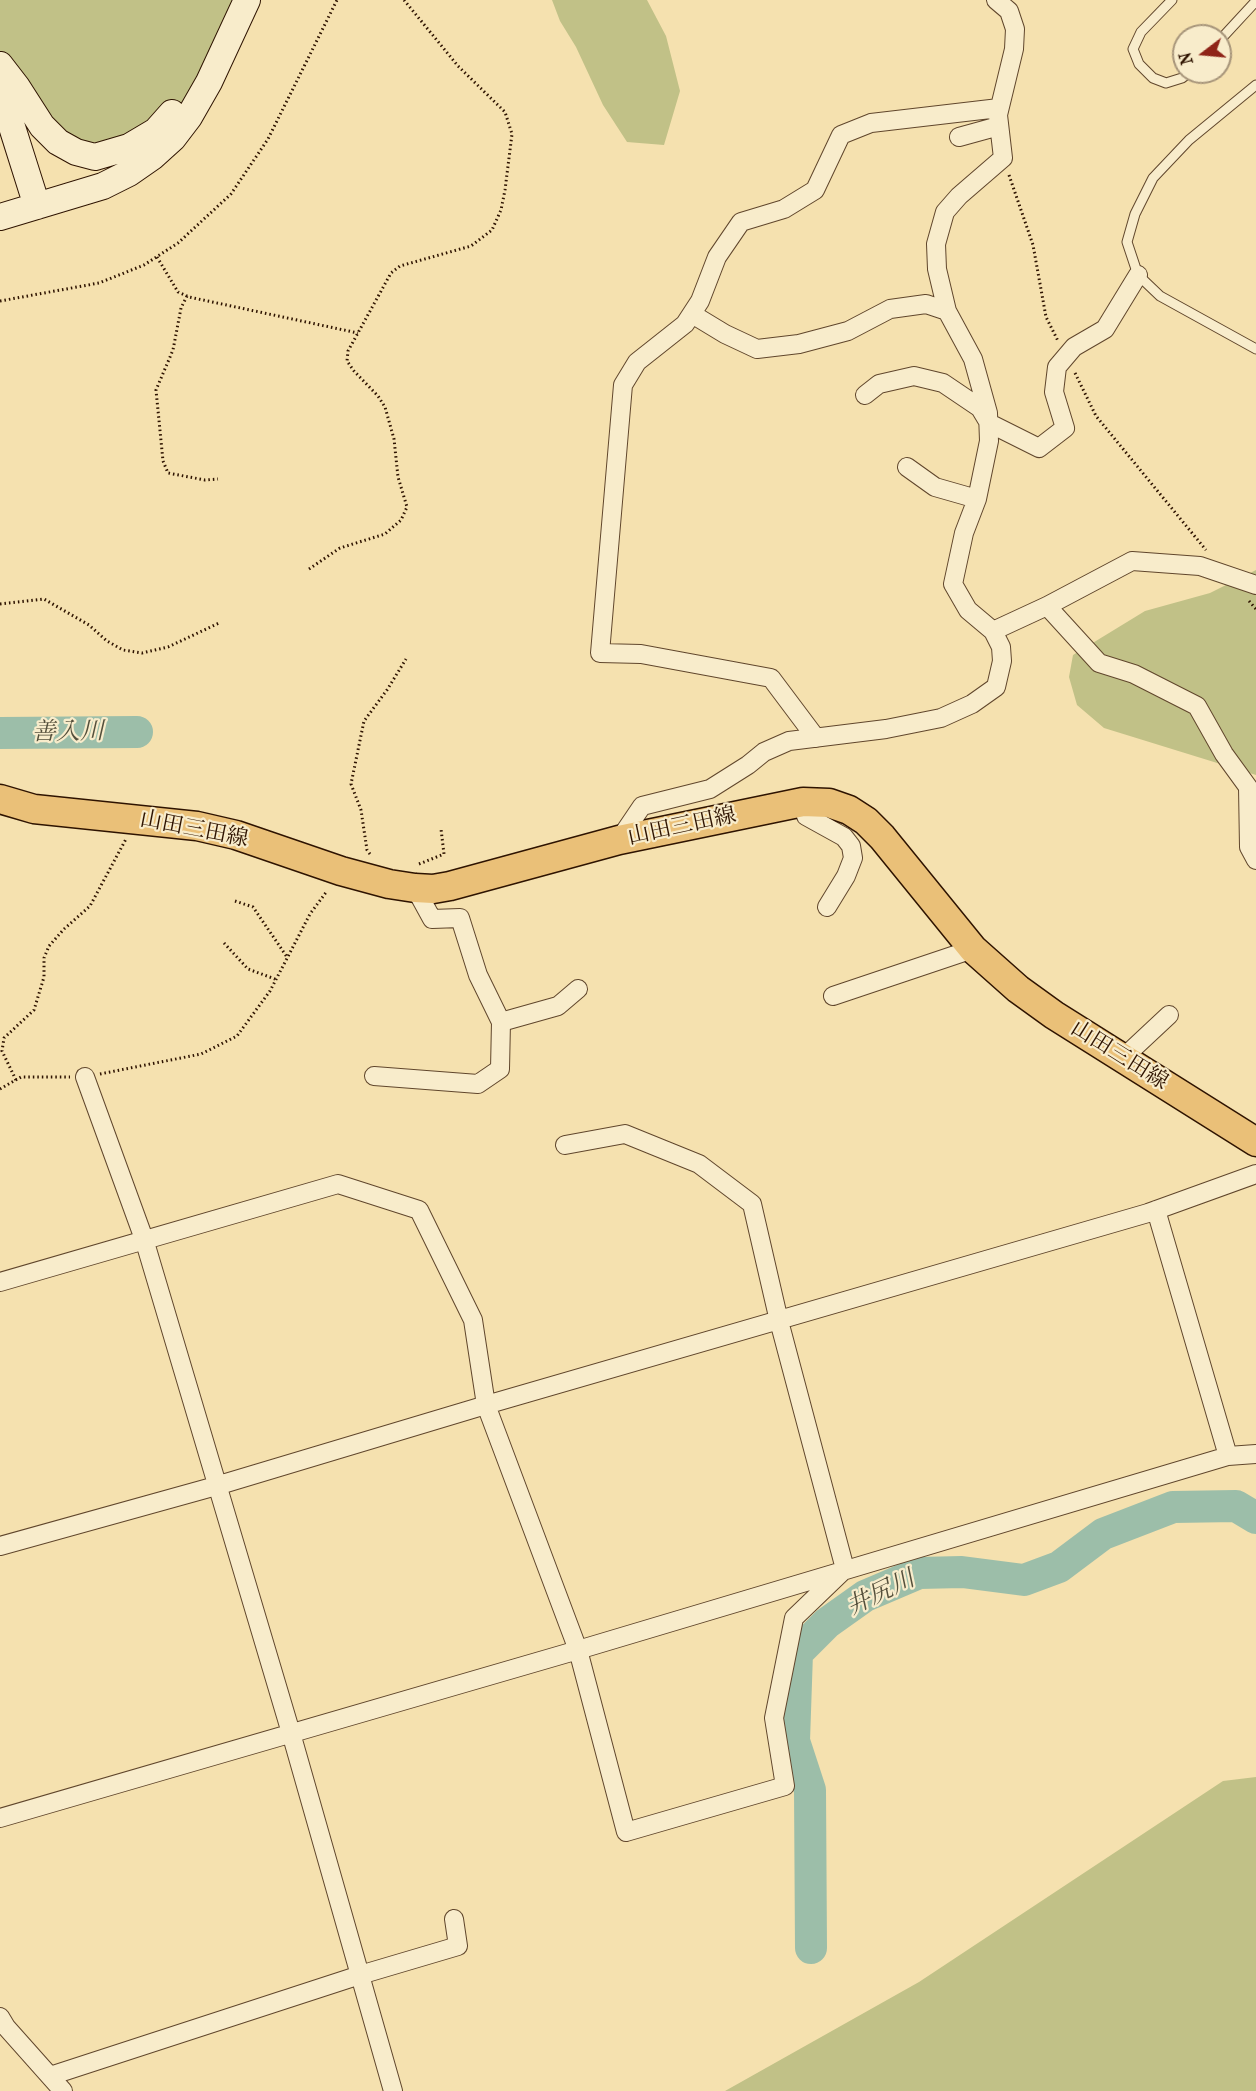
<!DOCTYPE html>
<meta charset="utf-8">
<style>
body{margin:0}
#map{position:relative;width:1256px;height:2091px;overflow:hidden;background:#f5e1af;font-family:"IM FELL French Canon",serif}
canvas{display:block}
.north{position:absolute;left:1172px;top:24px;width:60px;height:60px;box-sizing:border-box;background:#f8eccb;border:2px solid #a7957a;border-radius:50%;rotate:254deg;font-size:16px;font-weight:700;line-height:24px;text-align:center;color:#2e1300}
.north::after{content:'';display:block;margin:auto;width:21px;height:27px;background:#8f2418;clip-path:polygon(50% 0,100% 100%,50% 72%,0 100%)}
</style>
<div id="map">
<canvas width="1256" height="2091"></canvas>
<div class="north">N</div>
</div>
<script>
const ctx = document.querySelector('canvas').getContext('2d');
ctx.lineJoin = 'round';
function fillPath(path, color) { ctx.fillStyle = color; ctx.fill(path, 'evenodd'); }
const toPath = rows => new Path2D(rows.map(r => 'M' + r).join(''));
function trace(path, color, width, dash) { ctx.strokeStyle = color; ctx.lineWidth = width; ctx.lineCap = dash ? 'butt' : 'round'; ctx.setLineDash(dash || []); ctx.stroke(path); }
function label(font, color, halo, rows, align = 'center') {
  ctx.font = font + ' "IM FELL French Canon","Noto Serif JP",serif'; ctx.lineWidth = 4.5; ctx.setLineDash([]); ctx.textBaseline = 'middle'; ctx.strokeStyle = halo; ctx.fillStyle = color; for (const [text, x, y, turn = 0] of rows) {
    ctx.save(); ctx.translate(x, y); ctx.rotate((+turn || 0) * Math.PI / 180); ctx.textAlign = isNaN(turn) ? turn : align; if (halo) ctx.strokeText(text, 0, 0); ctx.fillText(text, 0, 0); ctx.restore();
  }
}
const green = toPath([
 [0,0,236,0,200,82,170,122,95,146,61,135,0,58],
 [552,0,647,0,666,36,680,91,664,145,627,142,603,105,576,47,560,21],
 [1256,570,1256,775,1104,728,1077,705,1069,677,1073,655,1145,611,1210,593],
 [1256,1777,1256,2091,725,2091,919,1982,1223,1781]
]);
const river = toPath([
 [0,733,137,732],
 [811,1948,810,1790,794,1741,797,1653,827,1623,865,1596,919,1573,962,1572,1024,1580,1059,1567,1103,1534,1173,1507,1236,1506,1256,1518]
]);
const path = toPath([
 [1009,175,1033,245,1046,317,1058,341],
 [157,257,178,292,189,297,358,333],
 [187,296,181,308,173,350,156,390,163,461,168,473,205,480,218,479],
 [0,301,99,283,144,265,178,243,231,194,268,139,337,0],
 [1075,373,1096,416,1206,550],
 [309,569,340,548,385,534,401,520,407,507,398,477,394,439,385,407,378,396,354,371,347,361,348,351,391,273,400,266,471,246,492,230,501,210,505,190,512,134,505,112,458,66,404,0],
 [1249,601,1256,609],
 [0,604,44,599,89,625,107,641,123,650,142,653,168,647,219,623],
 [370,854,367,850,361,810,351,784,364,721,387,690,406,659],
 [419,864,444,854,441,829],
 [235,901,253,907,287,957],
 [224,943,248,969,275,979],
 [100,1074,201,1054,237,1036,270,991,310,914,327,891],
 [16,1080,2,1051,4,1038,34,1010,44,977,44,958,49,946,64,929,90,906,126,839],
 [0,1089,21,1077,70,1077]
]);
const lane = toPath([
 [1172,0,1141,32,1133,49,1139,64,1153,78,1166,83,1182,78,1190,72],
 [1220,40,1256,1],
 [1256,85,1189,140,1153,178,1135,214,1127,242,1138,275,1160,296,1256,349]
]);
const street = toPath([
 [959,137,999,126],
 [692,314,725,334,757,349,799,344,848,331,890,309,926,304,947,311],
 [865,395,879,384,914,376,943,383,980,408,989,423,1039,448,1065,428,1054,392,1057,367,1074,347,1105,329,1138,275],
 [907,467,935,487,977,499],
 [1047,606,1099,663,1134,674,1197,706,1224,754,1248,787,1249,847,1256,860],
 [993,631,1047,606,1132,561,1200,566,1256,585],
 [816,738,771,678,641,654,600,653,623,385,637,362,685,324,700,301,717,257,741,222,784,209,815,190,841,135,871,123,999,108],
 [803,802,806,816,844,837,851,846,853,858,846,876,827,907],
 [619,840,642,806,710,789,748,765,764,752,789,741,886,729,941,718,972,704,996,687,1002,661,1001,647,993,631,968,610,953,584,964,533,977,499,989,441,988,413,973,359,947,311,937,269,936,244,945,212,959,196,1003,158,998,115,1014,49,1015,29,1009,11,996,0],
 [833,996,973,949],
 [501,1022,558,1006,578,989],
 [1123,1058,1169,1015],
 [374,1076,478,1084,500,1069,501,1022,478,975,460,918,432,919,415,888],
 [85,1077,144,1239,291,1733,393,2091],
 [1156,1210,1228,1456],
 [0,1282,338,1184,419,1210,473,1320,486,1405,578,1650,626,1832,785,1786,774,1718,794,1618,845,1569,779,1321,752,1204,699,1164,625,1134,565,1145],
 [0,1546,216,1486,486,1405,1148,1213,1256,1174],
 [0,1818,578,1650,1228,1456,1256,1454],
 [0,2017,6,2027,63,2091],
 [50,2076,360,1975,458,1946,454,1919]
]);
const secondary = toPath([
 [0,65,17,87,42,126,58,142,76,152,95,157,129,147,156,131,172,113],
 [0,89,37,206],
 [0,217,103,186,129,173,152,157,173,138,189,117,209,82,247,0]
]);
const primary = toPath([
 [0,799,34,809,197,826,236,835,341,871,389,884,415,888,433,889,450,886,619,840,803,802,829,803,849,810,866,821,882,837,973,949,1018,989,1054,1015,1256,1142]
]);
const streetNames = [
 ["山田三田線",682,827,-12],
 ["山田三田線",194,830,11],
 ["山田三田線",1119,1056,32]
];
const waterNames = [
 ["善入川",68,733,-1],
 ["井尻川",881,1594,-26]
];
fillPath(green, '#c1c187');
trace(river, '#9cbea9', 32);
trace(lane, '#60462c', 11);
trace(street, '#60462c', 20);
trace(secondary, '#2e1300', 28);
trace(primary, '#2e1300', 31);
trace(path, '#2e1300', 3, [1.5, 3]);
trace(lane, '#f8eccb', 9);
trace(street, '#f8eccb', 18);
trace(secondary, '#f8eccb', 26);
trace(primary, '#eac078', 28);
label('22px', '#2e1300', '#f8eccb', streetNames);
label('italic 24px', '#544f3b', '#f8eccb', waterNames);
</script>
